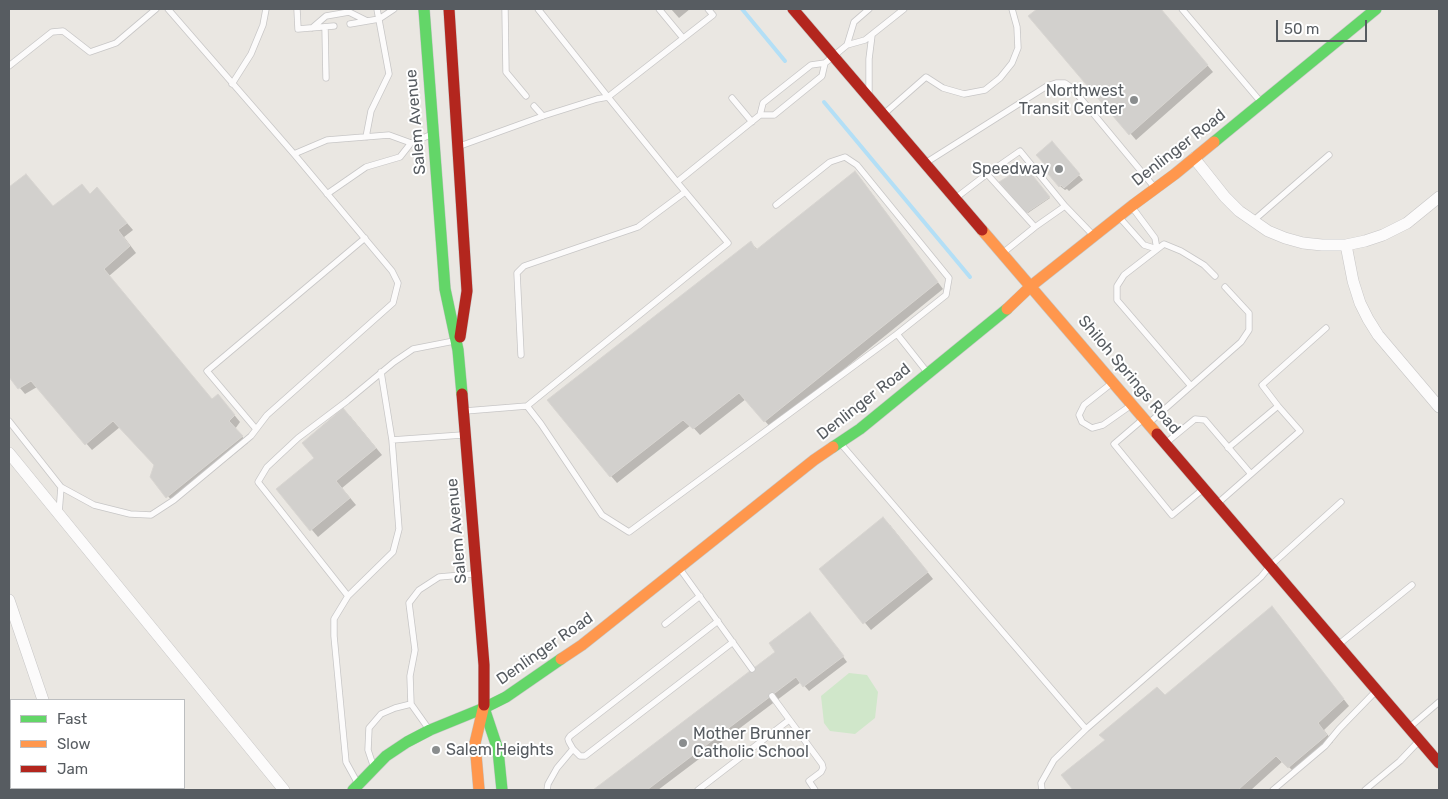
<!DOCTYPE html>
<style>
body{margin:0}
#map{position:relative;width:1448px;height:799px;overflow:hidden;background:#eae7e2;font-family:Rubik,sans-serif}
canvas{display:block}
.frame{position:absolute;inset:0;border:10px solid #575c61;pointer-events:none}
.legend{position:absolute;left:10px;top:699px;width:175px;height:90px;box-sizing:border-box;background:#fff;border:1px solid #bcbec0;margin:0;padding:6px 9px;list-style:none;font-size:15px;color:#575c61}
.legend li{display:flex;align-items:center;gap:10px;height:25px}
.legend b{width:25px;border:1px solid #bcbec0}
.scale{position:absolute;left:1276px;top:20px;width:91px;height:22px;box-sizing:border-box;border:2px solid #575c61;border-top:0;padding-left:6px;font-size:15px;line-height:18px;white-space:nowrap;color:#575c61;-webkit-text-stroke:4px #fff;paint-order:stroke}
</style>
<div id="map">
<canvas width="1448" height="799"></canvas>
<div class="frame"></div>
<ul class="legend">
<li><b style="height:6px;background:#63d668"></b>Fast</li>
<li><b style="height:6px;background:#ff974d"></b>Slow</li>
<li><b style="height:6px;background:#b3261e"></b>Jam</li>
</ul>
<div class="scale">50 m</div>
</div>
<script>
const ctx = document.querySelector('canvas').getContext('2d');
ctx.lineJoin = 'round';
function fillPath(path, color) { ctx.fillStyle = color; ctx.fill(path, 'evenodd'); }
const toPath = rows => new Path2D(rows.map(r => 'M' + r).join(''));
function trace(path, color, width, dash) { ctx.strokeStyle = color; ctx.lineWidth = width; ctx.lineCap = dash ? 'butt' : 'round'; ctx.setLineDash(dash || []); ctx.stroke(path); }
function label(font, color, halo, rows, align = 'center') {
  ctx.font = font + ' Rubik,sans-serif'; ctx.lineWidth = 4; ctx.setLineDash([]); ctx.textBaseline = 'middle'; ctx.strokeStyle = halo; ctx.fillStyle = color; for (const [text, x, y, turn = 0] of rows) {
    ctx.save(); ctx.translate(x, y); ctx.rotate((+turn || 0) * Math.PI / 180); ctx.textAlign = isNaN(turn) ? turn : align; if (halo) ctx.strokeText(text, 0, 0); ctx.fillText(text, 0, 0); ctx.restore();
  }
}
const green = toPath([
 [849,673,867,675,878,692,875,718,855,734,830,731,824,723,821,696]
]);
const shadow = toPath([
 [671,9,690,9,679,18],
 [1039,9,1160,9,1213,72,1136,140,1030,16],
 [1056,148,1083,180,1069,191,1067,189,1065,190,1060,186,1047,166],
 [1025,168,1050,198,1028,213,1001,182],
 [855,172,861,179,943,289,771,428,746,399,700,435,691,425,617,483,611,476,751,243,758,250],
 [26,176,53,207,82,185,91,195,103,195,133,230,124,237,136,253,109,276,212,400,218,395,240,422,235,429,248,443,174,503,151,477,155,465,120,427,92,450,37,387,25,394,9,375,9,189],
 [350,416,382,455,342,488,356,505,318,537,277,489,316,458],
 [890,525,933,579,871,630,821,570],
 [1278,614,1349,706,1324,730,1333,742,1295,773,1283,761,1251,790,1075,790,1062,775],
 [814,618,847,662,809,691,801,682,658,790,595,790,777,652]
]);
const stream = toPath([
 [742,9,785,61],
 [824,102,970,277]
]);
const building = toPath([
 [1037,9,1161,9,1208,65,1129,135,1028,16,1037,9],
 [1052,141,1080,174,1064,188,1061,185,1059,187,1043,168,1046,166,1036,155,1052,141],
 [1025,166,1050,197,1026,213,999,182,1025,166],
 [855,171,938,282,764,422,739,393,693,429,683,420,610,477,547,400,751,241,756,250,855,171],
 [26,174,53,206,82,184,90,194,97,187,127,223,118,230,130,246,104,269,212,399,218,394,235,415,229,421,243,436,166,498,150,477,154,465,113,421,85,445,31,381,18,389,9,377,9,187,26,174],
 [343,408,376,448,336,481,350,498,310,531,276,489,314,458,302,443,343,408],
 [883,517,928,572,863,624,819,569,883,517],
 [1272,606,1344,699,1318,723,1327,735,1288,768,1276,756,1238,790,1073,790,1061,775,1105,740,1099,735,1157,687,1165,695,1272,606],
 [810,612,844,656,803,687,796,677,647,790,593,790,775,652,769,643,810,612]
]);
const lane = toPath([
 [297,9,298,29,334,26],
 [505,9,506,72,526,96],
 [538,9,608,97,713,15,708,9],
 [659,9,683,38],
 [1182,9,1260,101],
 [350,24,379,19,394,9],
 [325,27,326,78],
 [312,28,326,16,349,12,367,21],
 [847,45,854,22,869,9],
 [825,63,822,76,774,115,760,115,763,103,811,65,825,63,847,45,865,40,904,9],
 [9,66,52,32,63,31,90,52,116,43,156,9],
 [232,84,251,54,263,25,266,9],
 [869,91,869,59,872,35],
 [732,98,752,122],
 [534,106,543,116],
 [885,113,926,77,943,88,964,94,985,90,1000,78,1012,63,1018,48,1017,27,1012,9],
 [366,137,371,111,389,74,377,9],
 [460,146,543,116,597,99,608,97,677,182,760,115],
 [294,154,327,140,389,135,411,143],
 [927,162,1047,86,1056,83,1065,83,1072,88,1155,188],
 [987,174,1020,151,1065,206],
 [327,194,366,167,400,157,411,143,430,135],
 [957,197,987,174,1035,227,1004,252],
 [776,205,830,162,845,157,857,165,949,278,946,295,897,334,927,372],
 [1132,207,1155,238,1157,249],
 [1120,218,1144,245,1157,249],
 [1253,221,1329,155],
 [1035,227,1065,206,1092,234],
 [521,355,517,273,524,266,638,227,685,192],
 [381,372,392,440,399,529,393,552,348,596,258,482,267,467,298,438,347,401,394,362,413,349,454,341],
 [1112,383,1084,405,1079,415,1082,422,1092,428,1103,425,1130,406],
 [1191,386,1117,300,1117,286,1124,275,1164,244,1181,251,1204,265,1215,276],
 [527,406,728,243,677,182],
 [465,411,527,406,541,424,602,515,629,532,897,334],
 [1142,420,1114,444,1172,515,1202,490],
 [9,421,61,487,59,513],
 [1150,422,1241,342,1249,330,1249,313,1225,287],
 [256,429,207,371,365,238],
 [392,440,462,435],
 [1167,442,1195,419,1205,420,1251,474,1218,503],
 [841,444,1086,729,1261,577,1270,566,1341,502],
 [1228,448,1278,406,1262,385,1326,328],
 [1251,474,1300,431,1278,406],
 [61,487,94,505,130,514,151,515,174,500,251,436,267,415,393,303,398,283,392,271,294,154,168,9],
 [680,569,752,669],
 [348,596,334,619,334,636,346,762,357,782],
 [718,621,570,736,568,739,569,742,573,749,580,756,585,756,733,642],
 [665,624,700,596],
 [1338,645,1412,585],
 [772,696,822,764,823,768,821,772,809,781,815,790],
 [1411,726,1439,702],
 [428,728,411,704,410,676,415,650,409,603,419,590,439,577,473,574],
 [373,765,368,750,369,728,381,714,395,708,411,704],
 [547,790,548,784,557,768,573,749],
 [698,790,789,720],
 [1042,790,1041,783,1054,760,1086,729],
 [1273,790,1325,746,1339,729,1375,692],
 [1365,790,1400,761,1418,742]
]);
const street = toPath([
 [1194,158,1225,197,1239,211,1268,231,1285,238,1303,243,1322,245,1346,245,1365,241,1383,235,1407,223,1439,197],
 [1346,245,1353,281,1360,303,1368,319,1378,335,1439,407],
 [9,453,284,790],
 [9,600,43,700],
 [106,788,109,790]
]);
const fast = toPath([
 [424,9,445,289,458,350,462,394],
 [1214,142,1376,9],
 [833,447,860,429,1007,309],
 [484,708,498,750,502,790],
 [353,790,386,756,407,742,430,730,484,708,506,697,561,659]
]);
const slow = toPath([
 [982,230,1157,434],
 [1007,309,1031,286,1133,205,1175,174,1214,142],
 [561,659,582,645,814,460,833,447],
 [479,790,475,743,484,705]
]);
const jam = toPath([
 [449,9,467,291,460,337],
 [793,9,982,230],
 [462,394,484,665,484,705],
 [1157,434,1439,763]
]);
const markers = [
 [1134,100,5,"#8a8d8e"],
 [1059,169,5,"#8a8d8e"],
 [683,743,5,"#8a8d8e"],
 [436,750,5,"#8a8d8e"]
];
const poiNames = [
 ["Northwest",1124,91],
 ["Transit Center",1124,109],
 ["Speedway",1049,169],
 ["Mother Brunner",693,734,"left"],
 ["Catholic School",693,752,"left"],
 ["Salem Heights",446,750,"left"]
];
const streetNames = [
 ["Salem Avenue",416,122,-95],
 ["Denlinger Road",1179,148,-38],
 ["Shiloh Springs Road",1129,375,50],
 ["Denlinger Road",864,402,-38],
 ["Salem Avenue",457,531,-95],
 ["Denlinger Road",545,649,-35]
];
fillPath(green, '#d0e7ca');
fillPath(shadow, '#0003');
trace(stream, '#b3dff6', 4);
fillPath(building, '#d2d0cd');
trace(building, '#d8d5d1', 1);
trace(lane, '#c7c6c6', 7);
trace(street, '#c7c6c6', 12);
trace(fast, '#c4c5c4', 12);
trace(slow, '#c4c5c4', 12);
trace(jam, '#c4c5c4', 12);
trace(lane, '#fcfbfb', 5.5);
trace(street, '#fcfbfb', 11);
trace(fast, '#63d668', 11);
trace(slow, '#ff974d', 11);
trace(jam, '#b3261e', 11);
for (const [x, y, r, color] of markers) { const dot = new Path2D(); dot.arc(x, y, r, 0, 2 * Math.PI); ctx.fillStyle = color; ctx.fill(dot); trace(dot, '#fff', 2); }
label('16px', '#575c61', '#fff', poiNames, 'right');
label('16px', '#575c61', '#fff', streetNames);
</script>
